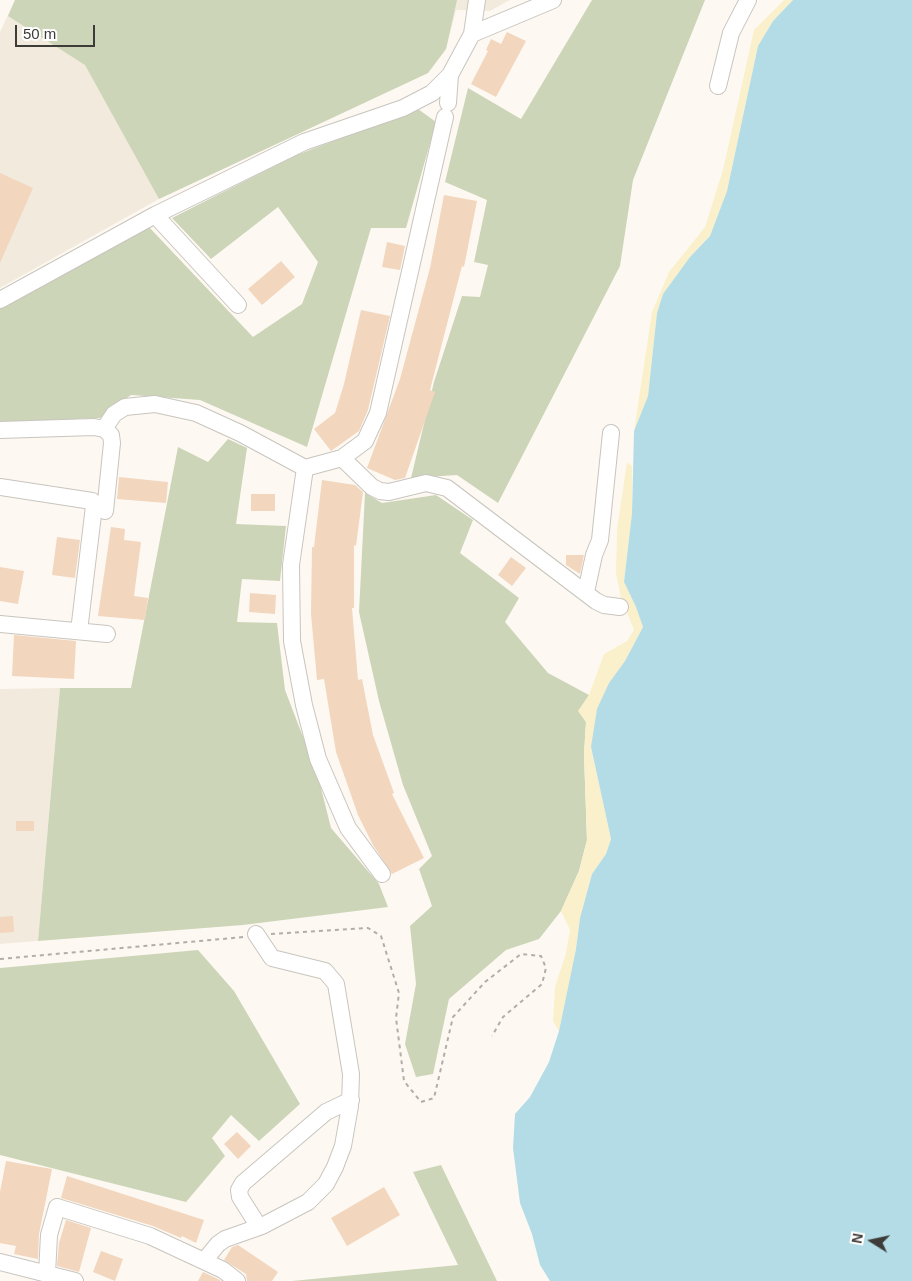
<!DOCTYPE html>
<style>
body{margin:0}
#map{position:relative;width:912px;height:1281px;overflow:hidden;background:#fdf9f2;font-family:Arial,sans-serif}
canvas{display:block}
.north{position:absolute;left:847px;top:1216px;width:50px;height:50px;-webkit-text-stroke:4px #fff;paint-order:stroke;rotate:280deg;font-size:14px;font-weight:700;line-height:20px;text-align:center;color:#3e3c39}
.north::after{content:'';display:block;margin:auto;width:18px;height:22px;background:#3e3c39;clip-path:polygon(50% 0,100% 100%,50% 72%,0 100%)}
.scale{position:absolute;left:15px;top:25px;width:80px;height:22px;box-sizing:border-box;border:2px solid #3e3c39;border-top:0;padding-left:6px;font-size:15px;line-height:18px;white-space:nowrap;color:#3e3c39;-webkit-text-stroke:4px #fff;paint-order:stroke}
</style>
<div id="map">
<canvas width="912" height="1281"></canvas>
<div class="north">N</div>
<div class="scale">50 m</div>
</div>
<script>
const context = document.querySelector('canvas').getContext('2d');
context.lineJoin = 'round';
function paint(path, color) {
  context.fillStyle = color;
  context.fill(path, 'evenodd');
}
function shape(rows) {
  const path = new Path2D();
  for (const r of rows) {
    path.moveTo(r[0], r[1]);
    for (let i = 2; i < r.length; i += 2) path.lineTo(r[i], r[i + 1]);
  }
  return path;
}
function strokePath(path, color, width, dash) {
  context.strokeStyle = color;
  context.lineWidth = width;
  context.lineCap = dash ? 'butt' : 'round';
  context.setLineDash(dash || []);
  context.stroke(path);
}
paint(shape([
 [15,0,510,0,490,11,456,10,446,49,428,73,159,199,0,288,0,32],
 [60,688,38,941,0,944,0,689]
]), '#f2ebdd');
paint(shape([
 [15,0,457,0,446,49,428,73,159,199,85,65,8,16],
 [592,0,705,0,633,180,620,266,498,503,457,475,411,478,434,382,462,296,480,297,488,265,474,262,487,200,445,182,468,88,521,119],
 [418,109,436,122,406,228,371,228,307,447,200,400,131,395,100,418,0,422,0,308,148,226,253,337,302,304,318,262,278,207,211,259,172,218,294,156],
 [228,439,247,448,236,524,286,526,280,581,242,579,237,622,277,623,285,690,318,776,331,828,379,884,388,907,243,925,38,941,60,688,131,688,178,447,208,462],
 [365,493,382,503,436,495,473,520,460,553,519,598,505,622,548,673,589,695,579,711,586,722,584,754,587,840,579,871,561,911,539,939,506,950,449,999,433,1074,416,1077,405,1044,416,984,410,926,432,906,419,869,432,856,403,785,379,701,359,612],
 [198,950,234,991,300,1104,259,1141,231,1115,212,1138,225,1156,186,1202,0,1155,0,968],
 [441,1165,497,1281,292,1281,458,1265,413,1172]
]), '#cdd5b8');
paint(shape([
 [784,0,793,0,773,21,758,46,727,191,710,236,690,257,663,294,657,313,648,396,634,431,652,312,669,272,705,227,723,170,754,30],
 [627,462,632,466,632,513,624,582,636,607,643,627,625,661,609,683,591,748,611,839,606,854,592,874,580,918,576,949,559,1031,553,1021,555,987,566,953,570,930,561,911,579,871,587,840,584,754,586,722,578,711,589,695,604,654,627,641,634,630,621,598,616,573,617,530]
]), '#faf0cb');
paint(shape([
 [793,0,912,0,912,1281,550,1281,540,1265,532,1234,520,1203,513,1148,515,1114,530,1097,549,1062,559,1031,576,949,580,918,592,874,606,854,611,839,591,747,597,709,609,683,625,661,643,627,636,607,624,582,632,513,634,431,648,396,657,313,663,294,690,257,710,236,727,191,758,46,773,21]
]), '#b3dce6');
paint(shape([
 [507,32,526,41,496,97,471,84,488,51,486,50,491,39,501,44],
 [0,173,33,188,0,263],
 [444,195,477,201,464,267,462,266,430,390,435,392,405,478,395,480,367,468,400,379,430,268],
 [387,242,405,246,400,270,382,267],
 [281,261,295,277,262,305,248,289],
 [361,310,390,316,368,410,359,431,331,451,314,429,335,413,344,384],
 [119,477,168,482,166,503,117,499],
 [322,480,355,485,363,492,356,546,354,545,354,608,352,608,358,680,362,679,373,735,394,793,392,794,424,858,392,874,373,845,358,815,336,752,324,679,317,680,311,614,312,547,314,547],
 [251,494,275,494,275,511,251,511],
 [111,527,125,529,124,540,141,542,134,596,148,598,145,620,98,616],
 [57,537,80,540,75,578,52,575],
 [566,555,584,555,580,574,566,565],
 [511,557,526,568,512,586,498,575],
 [0,567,24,571,18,604,0,601],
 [250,593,276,595,275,614,249,612],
 [14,635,76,641,74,679,12,676],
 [16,821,34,821,34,831,16,831],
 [13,916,14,932,0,933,0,917],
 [237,1132,251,1146,238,1159,224,1144],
 [6,1161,52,1169,39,1234,38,1259,14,1254,16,1246,0,1243,0,1192],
 [67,1176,204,1220,196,1243,182,1236,181,1238,153,1226,61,1198],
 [384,1187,400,1215,347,1246,331,1218],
 [66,1220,91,1228,79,1272,57,1266,59,1243],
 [238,1245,278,1272,272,1281,247,1281,246,1274,224,1260,232,1247],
 [101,1251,123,1259,115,1281,93,1272],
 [203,1272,218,1279,221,1281,198,1281]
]), '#f2d6be');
const minor = shape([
 [472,34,477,0],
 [718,86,731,33,748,0],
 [448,103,450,75],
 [155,215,238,305],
 [0,300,155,215,304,142,403,108,432,93,450,75,472,34,553,0],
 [104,429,114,414,125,407,155,404,196,413,240,433,305,468],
 [0,430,94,427,104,429,111,435,112,443,105,511],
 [342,458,372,487,380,491,389,492,426,483,447,488,596,601,604,605,620,607],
 [0,487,92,501,94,506,79,631],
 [586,592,594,555,600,540,611,433],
 [0,624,107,634],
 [382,874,348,828,318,759,304,705,292,641,291,565,305,468,342,458,365,441,378,413,445,117],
 [259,1227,240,1197,239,1190,243,1183,326,1112,351,1100],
 [204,1261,218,1244,225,1239,262,1226,308,1202,326,1184,335,1167,343,1146,350,1106,351,1074,336,984,325,971,272,958,256,934],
 [0,1262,75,1281],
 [47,1274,49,1235,57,1207,150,1236,223,1270,237,1281]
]);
strokePath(minor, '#c8c5be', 18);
strokePath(shape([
 [271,934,368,928,381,936,399,993,396,1018,404,1081,421,1102,434,1098,453,1017,485,982,521,954,541,956,546,968,542,984,503,1017,492,1036],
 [0,959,244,937]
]), '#b1aea8', 2, [4, 4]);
strokePath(minor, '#fff', 16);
</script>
